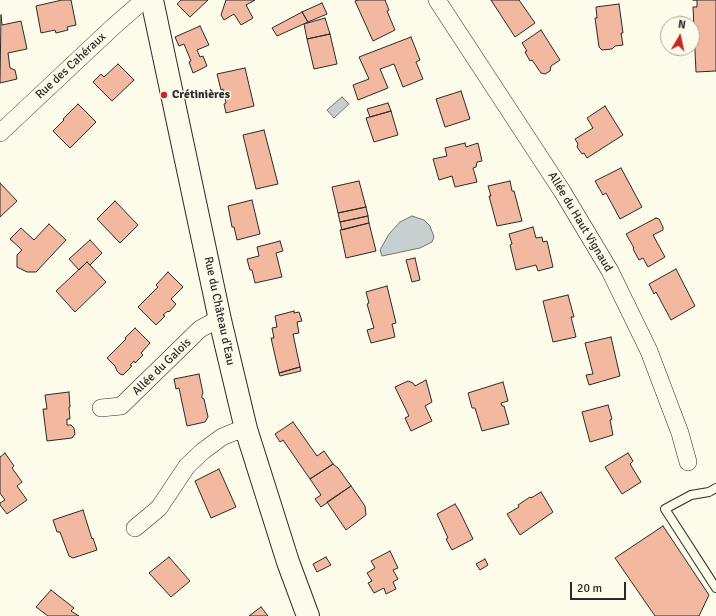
<!DOCTYPE html>
<meta charset="utf-8">
<style>
body{margin:0}
#map{position:relative;width:716px;height:616px;overflow:hidden;background:#fdfbea;font-family:Signika,sans-serif}
canvas{display:block}
.north{position:absolute;left:660px;top:16px;width:40px;height:40px;box-sizing:border-box;background:#fdfbea;border:1px solid #a9a89e;border-radius:50%;rotate:9deg;font-size:11px;font-weight:700;line-height:16px;text-align:center;color:#2b2b2b}
.north::after{content:'';display:block;margin:auto;width:14px;height:18px;background:#c62828;clip-path:polygon(50% 0,100% 100%,50% 72%,0 100%)}
.scale{position:absolute;left:570px;top:582px;width:56px;height:18px;box-sizing:border-box;border:2px solid #2b2b2b;border-top:0;padding-left:5px;font-size:12px;line-height:14px;white-space:nowrap;color:#2b2b2b;-webkit-text-stroke:3px #fdfbea;paint-order:stroke}
</style>
<div id="map">
<canvas width="716" height="616"></canvas>
<div class="north">N</div>
<div class="scale">20 m</div>
</div>
<script>
const context = document.querySelector('canvas').getContext('2d');
context.lineJoin = 'round';
function paint(path, color) {
  context.fillStyle = color;
  context.fill(path, 'evenodd');
}
function shape(rows) {
  const path = new Path2D();
  for (const r of rows) {
    path.moveTo(r[0], r[1]);
    for (let i = 2; i < r.length; i += 2) path.lineTo(r[i], r[i + 1]);
  }
  return path;
}
function strokePath(path, color, width, dash) {
  context.strokeStyle = color;
  context.lineWidth = width;
  context.lineCap = dash ? 'butt' : 'round';
  context.setLineDash(dash || []);
  context.stroke(path);
}
function write(font, color, halo, rows, align = 'center') {
  context.font = font + ' Signika,sans-serif';
  context.lineWidth = 3;
  context.setLineDash([]);
  context.textBaseline = 'middle';
  context.strokeStyle = halo;
  context.fillStyle = color;
  for (const [text, x, y, turn = 0] of rows) {
    context.save();
    context.translate(x, y);
    context.rotate((+turn || 0) * Math.PI / 180);
    context.textAlign = isNaN(turn) ? turn : align;
    if (halo) context.strokeText(text, 0, 0);
    context.fillText(text, 0, 0);
    context.restore();
  }
}
const water = shape([
 [342,97,349,104,334,118,327,110,342,97],
 [412,216,424,220,430,226,434,237,432,242,420,248,382,256,380,250,389,234,400,222,412,216]
]);
paint(water, '#c7d0d0');
strokePath(water, '#74746e', 1);
const building = shape([
 [62,0,71,0,76,25,67,27,68,30,56,33,55,30,41,33,36,6,62,0],
 [181,0,208,0,190,17,177,4,181,0],
 [226,0,255,0,246,5,253,18,241,25,234,14,224,20,221,15,226,0],
 [358,0,385,0,389,10,387,11,395,30,373,41,355,1,358,0],
 [491,0,519,0,535,23,515,37,491,0],
 [693,0,716,0,716,71,696,72,693,7,697,7,697,0,693,0],
 [322,3,327,14,308,22,302,12,322,3],
 [619,4,623,33,621,33,623,45,615,46,612,49,602,50,599,47,595,18,597,18,596,7,619,4],
 [302,12,308,22,277,36,272,28,302,12],
 [1,15,2,25,21,21,27,49,8,53,10,68,15,70,17,79,0,83,1,15],
 [325,18,330,34,307,39,304,24,325,18],
 [200,26,209,45,197,50,200,57,203,56,207,66,193,73,189,62,191,61,184,44,179,46,175,37,200,26],
 [541,30,560,60,551,66,550,71,545,74,541,73,532,60,530,61,525,52,527,51,522,43,541,30],
 [330,34,337,64,314,69,307,39,330,34],
 [411,37,420,60,416,62,423,79,403,87,394,64,380,69,388,88,358,100,353,85,369,79,359,57,411,37],
 [118,64,134,80,112,101,93,82,101,74,104,77,118,64],
 [245,68,254,106,226,113,224,104,226,103,223,89,221,90,217,74,245,68],
 [461,91,470,119,445,127,436,99,461,91],
 [388,103,391,111,370,117,367,109,388,103],
 [78,104,96,122,70,148,53,131,64,120,63,119,78,104],
 [605,106,623,135,587,158,584,153,582,154,577,147,578,144,575,139,593,128,587,118,605,106],
 [391,111,398,135,374,142,366,118,391,111],
 [264,130,278,184,256,189,243,135,264,130],
 [465,143,466,147,478,143,482,161,477,162,476,167,473,168,477,182,455,187,452,176,439,180,433,159,447,156,445,148,465,143],
 [621,168,642,207,620,219,606,193,603,195,595,181,621,168],
 [359,181,366,207,338,213,332,187,359,181],
 [510,181,512,191,514,191,522,221,497,226,489,196,491,196,488,186,510,181],
 [0,183,17,201,0,217,0,183],
 [252,200,260,234,237,240,234,227,232,227,228,206,252,200],
 [115,201,138,225,120,243,97,219,115,201],
 [366,207,368,216,340,222,338,213,366,207],
 [368,216,369,223,342,230,340,222,368,216],
 [656,218,659,219,663,227,663,230,653,235,665,257,648,267,643,258,639,260,633,249,634,248,626,234,656,218],
 [369,223,376,251,346,258,340,230,369,223],
 [49,224,66,240,36,272,27,272,17,267,17,255,22,250,10,239,21,228,34,240,49,224],
 [533,227,536,238,542,237,543,242,547,241,553,267,538,271,536,265,516,270,510,245,512,244,509,234,533,227],
 [90,240,102,253,90,265,87,262,79,270,69,259,90,240],
 [280,241,283,251,276,253,282,277,255,283,252,270,250,270,247,259,259,256,257,247,280,241],
 [415,258,420,280,412,282,406,260,415,258],
 [87,262,106,282,75,312,56,291,87,262],
 [676,269,695,306,671,320,656,292,654,294,649,284,676,269],
 [168,272,183,287,171,299,176,304,169,312,168,311,163,315,165,316,156,325,138,307,158,287,156,285,168,272],
 [387,286,396,323,392,324,395,337,371,343,367,330,374,328,367,304,369,303,366,292,387,286],
 [568,295,574,317,571,317,576,337,553,342,543,301,568,295],
 [294,311,294,313,299,312,302,321,297,322,299,333,293,334,300,367,279,373,271,338,274,338,272,328,277,327,275,316,294,311],
 [135,328,150,343,141,353,143,355,135,363,134,361,130,365,132,366,123,375,120,374,117,371,115,366,107,358,126,339,125,338,135,328],
 [611,337,620,376,589,385,586,375,593,374,585,343,611,337],
 [300,367,301,371,280,376,279,373,300,367],
 [199,374,203,393,202,395,202,398,204,399,208,417,205,422,187,426,179,388,176,389,174,379,199,374],
 [426,380,432,402,425,406,432,421,411,431,405,418,409,416,395,387,408,381,413,383,415,386,426,380],
 [503,382,508,401,501,403,502,406,504,406,509,424,482,431,475,408,472,408,468,393,503,382],
 [69,392,70,407,69,407,70,419,67,419,67,425,71,425,74,428,75,434,72,438,47,441,43,409,47,409,45,395,69,392],
 [608,405,612,419,610,420,613,435,590,442,582,412,608,405],
 [293,422,317,456,324,451,333,464,310,479,283,440,280,442,275,434,293,422],
 [5,453,14,466,12,468,22,482,17,486,27,500,7,514,0,505,0,503,5,500,0,493,0,457,5,453],
 [628,453,633,461,630,464,641,482,622,494,605,467,628,453],
 [333,464,338,468,351,486,321,507,315,499,321,495,310,479,333,464],
 [219,469,236,507,211,518,195,481,219,469],
 [351,486,365,506,366,515,346,530,327,502,351,486],
 [541,492,553,512,520,535,507,514,519,507,518,505,530,497,531,498,541,492],
 [455,504,460,512,473,539,452,550,446,539,448,538,437,514,455,504],
 [83,510,92,539,93,538,97,550,73,558,69,556,60,532,57,532,53,520,83,510],
 [663,526,709,595,699,616,655,616,615,558,663,526],
 [390,551,398,568,393,570,398,579,393,582,396,589,386,594,384,588,374,593,368,583,372,581,367,573,375,568,371,561,390,551],
 [169,557,190,581,171,597,149,573,169,557],
 [326,557,331,565,317,572,313,564,326,557],
 [485,559,488,565,480,570,476,564,485,559],
 [51,590,74,608,71,611,79,616,48,616,36,607,51,590],
 [261,607,268,616,249,616,261,607]
]);
paint(building, '#f2b8a0');
strokePath(building, '#2b2b2b', 1);
const lane = shape([
 [716,488,709,492,691,495,665,509,716,588]
]);
const street = shape([
 [437,0,562,191,610,271,649,351,680,433,688,462],
 [0,133,114,26,144,0],
 [101,408,121,406,200,329,213,322,220,320],
 [135,528,159,508,187,466,203,451,222,437,234,432,246,429]
]);
const secondary = shape([
 [152,0,220,320,246,429,288,562,308,616]
]);
strokePath(lane, '#2b2b2b', 10);
strokePath(street, '#2b2b2b', 18);
strokePath(secondary, '#2b2b2b', 24);
strokePath(lane, '#fdfbea', 8);
strokePath(street, '#fdfbea', 17);
strokePath(secondary, '#fdfbea', 22);
for (const [x, y, r, color] of [
 [164,95,4,"#c62828"]
]) {
  const dot = new Path2D();
  dot.arc(x, y, r, 0, 2 * Math.PI);
  context.fillStyle = color;
  context.fill(dot);
  strokePath(dot, '#fdfbea', 1.5);
}
write('12px', '#2b2b2b', '#fdfbea', [
 ["Rue des Cahéraux",71,66,-43],
 ["Allée du Haut Vignaud",580,222,59],
 ["Rue du Château d'Eau",219,311,78],
 ["Allée du Galois",162,367,-44]
]);
write('bold 12px', '#2b2b2b', '#fdfbea', [
 ["Crétinières",172,95]
], 'left');
</script>
